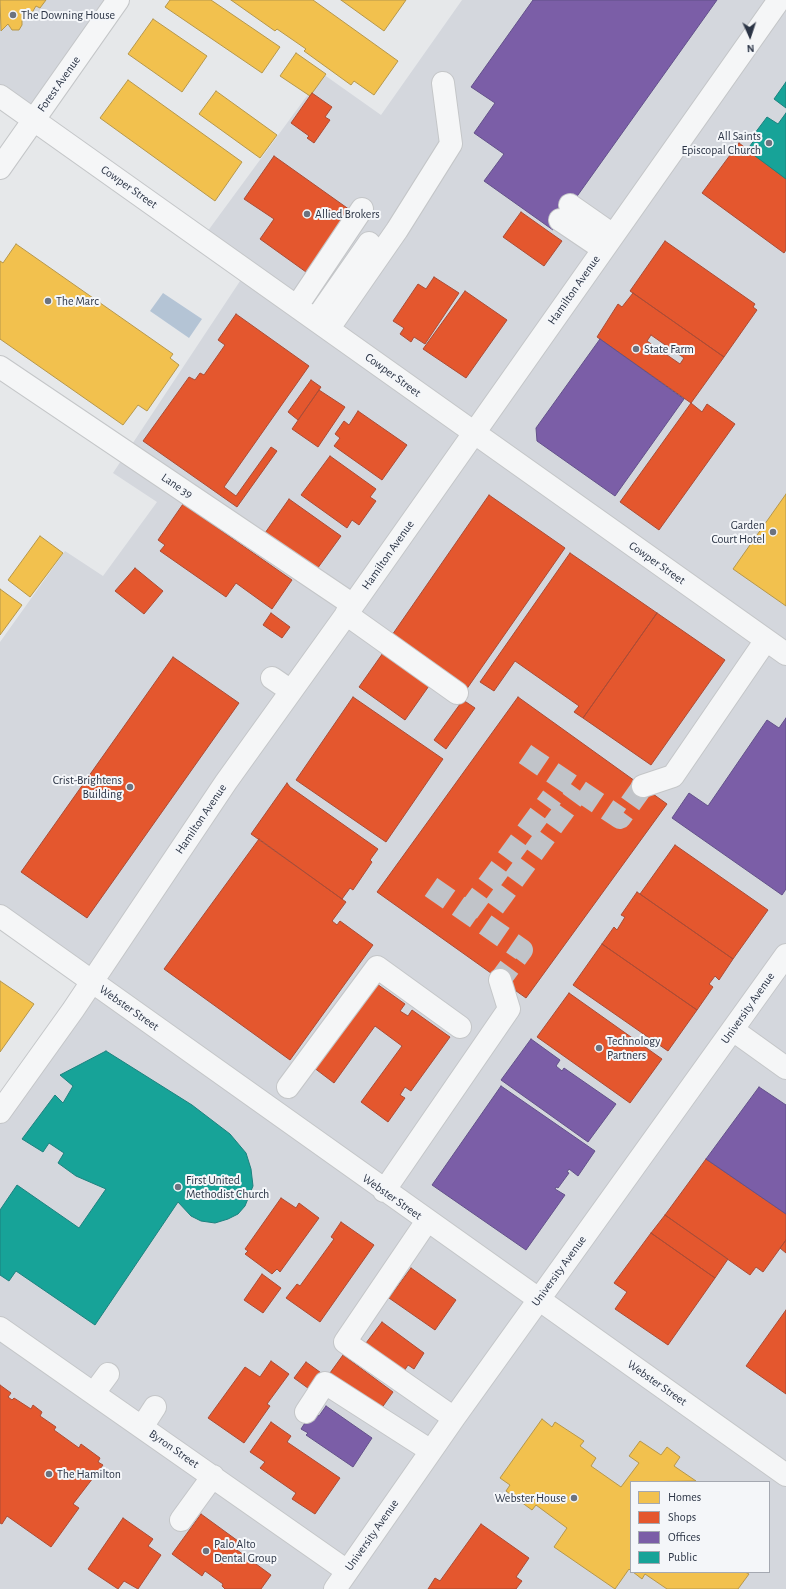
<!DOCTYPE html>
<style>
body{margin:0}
#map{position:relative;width:786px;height:1589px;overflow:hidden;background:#e6e8ea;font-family:"Alegreya Sans",sans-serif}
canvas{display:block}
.legend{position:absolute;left:630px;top:1481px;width:140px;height:92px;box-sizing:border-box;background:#f4f6f9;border:1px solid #a4a8b1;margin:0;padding:5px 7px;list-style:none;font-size:12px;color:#2b3445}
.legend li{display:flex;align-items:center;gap:8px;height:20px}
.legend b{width:20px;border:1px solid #a4a8b1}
.north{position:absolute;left:730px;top:16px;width:40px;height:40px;-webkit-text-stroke:3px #f4f6f9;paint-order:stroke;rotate:177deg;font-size:11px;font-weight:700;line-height:16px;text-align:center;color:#2b3445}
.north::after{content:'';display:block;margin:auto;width:14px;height:18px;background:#2b3445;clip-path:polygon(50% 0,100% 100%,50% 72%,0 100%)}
</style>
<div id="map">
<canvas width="786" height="1589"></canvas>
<ul class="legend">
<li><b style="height:11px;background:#f2c14e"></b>Homes</li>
<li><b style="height:11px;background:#e4572e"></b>Shops</li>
<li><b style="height:11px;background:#7b5ea7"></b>Offices</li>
<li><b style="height:11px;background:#17a398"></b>Public</li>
</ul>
<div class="north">N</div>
</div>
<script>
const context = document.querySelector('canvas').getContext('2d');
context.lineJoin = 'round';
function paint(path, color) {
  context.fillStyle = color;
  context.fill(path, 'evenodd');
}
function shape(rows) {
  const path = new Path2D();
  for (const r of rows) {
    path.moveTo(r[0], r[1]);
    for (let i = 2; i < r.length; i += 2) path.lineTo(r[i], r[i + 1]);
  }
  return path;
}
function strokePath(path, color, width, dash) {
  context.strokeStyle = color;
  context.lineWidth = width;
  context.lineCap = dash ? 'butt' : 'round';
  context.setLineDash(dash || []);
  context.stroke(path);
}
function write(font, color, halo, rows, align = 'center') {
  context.font = font + ' "Alegreya Sans",sans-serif';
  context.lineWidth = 4;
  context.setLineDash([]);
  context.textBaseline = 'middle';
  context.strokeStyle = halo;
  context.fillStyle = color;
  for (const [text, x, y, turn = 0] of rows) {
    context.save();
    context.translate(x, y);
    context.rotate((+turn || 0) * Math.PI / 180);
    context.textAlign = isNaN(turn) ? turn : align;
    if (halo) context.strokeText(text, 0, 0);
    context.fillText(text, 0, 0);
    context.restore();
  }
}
paint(shape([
 [0,0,117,0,33,120,0,95],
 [462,0,786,0,786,1589,0,1589,0,1106,92,975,0,910,0,642,65,551,103,576,157,502,113,473,244,275,199,243,323,74,381,115],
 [631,1482,769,1482,769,1572,631,1572]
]), '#d4d7dd');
paint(shape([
 [163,293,202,319,189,338,150,311]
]), '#b4c4d5');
const homes = shape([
 [0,0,46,0,40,8,36,6,30,16,27,14,22,21,22,25,19,30,12,30,8,24,1,31,0,0],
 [170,0,211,0,280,47,262,73,165,7,170,0],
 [231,0,313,0,398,61,374,95,354,81,351,85,304,51,306,49,277,29,275,31,231,0],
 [341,0,406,0,384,31,341,0],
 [153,19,207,56,182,92,128,54,153,19],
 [296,53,326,74,310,96,280,76,296,53],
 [128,80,242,162,215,201,100,118,128,80],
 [216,91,277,135,260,158,199,114,216,91],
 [16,244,173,354,170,358,179,365,147,411,138,405,123,425,0,339,0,261,3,263,16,244],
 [786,494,786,606,733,569,786,494],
 [40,536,63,553,30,597,8,580,40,536],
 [0,589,22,605,0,635,0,589],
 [0,981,34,1004,0,1052,0,981],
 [542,1419,552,1427,555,1422,584,1441,580,1446,596,1458,591,1466,621,1487,639,1463,629,1456,640,1441,661,1455,667,1447,680,1457,674,1466,696,1481,631,1482,631,1571,629,1569,615,1589,554,1547,567,1528,536,1505,532,1510,506,1491,510,1485,500,1478,542,1419],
 [633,1572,745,1572,749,1574,738,1589,667,1589,645,1574,642,1579,633,1572]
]);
paint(homes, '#f2c14e');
strokePath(homes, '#b6974b', 1);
const shops = shape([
 [312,93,332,107,325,117,330,120,314,143,307,138,309,136,291,123,312,93],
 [739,143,786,179,786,250,784,253,702,193,739,143],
 [274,156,350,210,306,272,260,239,274,219,244,199,274,156],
 [521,212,562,241,544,266,503,237,521,212],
 [665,241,755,304,753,307,757,310,724,357,630,291,665,241],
 [434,277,459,293,425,344,414,337,411,342,400,334,404,328,393,321,418,284,426,289,434,277],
 [465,291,507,320,466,378,423,349,465,291],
 [633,293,724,357,691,403,597,337,618,304,622,307,633,293],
 [651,335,684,358,680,364,647,341,651,335],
 [236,314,309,366,224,487,236,496,271,447,277,451,237,507,143,441,189,377,195,380,200,373,204,375,225,345,218,340,236,314],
 [311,380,321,387,298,420,288,412,311,380],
 [319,390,345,407,318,447,292,429,319,390],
 [691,403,702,412,707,404,735,424,659,530,620,502,691,403],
 [358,411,407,445,382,480,334,446,340,438,335,434,344,421,349,425,358,411],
 [330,456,376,489,370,497,376,501,359,525,352,520,347,528,301,495,330,456],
 [489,495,565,548,466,690,390,638,489,495],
 [289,499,341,536,317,569,265,533,289,499],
 [183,504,292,580,272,609,236,583,226,597,160,551,165,545,158,540,183,504],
 [570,553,657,613,583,718,574,712,579,706,515,661,494,691,480,682,570,553],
 [135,568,163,591,144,614,115,591,135,568],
 [271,613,290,627,282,638,263,625,271,613],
 [657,613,725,660,651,765,583,718,657,613],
 [385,650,431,683,405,720,359,687,385,650],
 [173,657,239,703,87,918,21,872,173,657],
 [353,697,443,759,386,842,296,780,353,697],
 [518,697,667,804,526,998,377,892,518,697],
 [463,700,475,708,446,749,434,740,463,700],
 [287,783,290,787,378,849,370,860,372,862,353,890,350,888,342,899,251,834,287,783],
 [259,839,346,902,332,921,337,925,340,921,373,945,290,1060,164,969,259,839],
 [675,845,768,910,733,959,640,894,675,845],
 [637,892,733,959,719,980,715,976,709,984,713,987,697,1010,602,944,614,927,617,930,625,917,621,915,637,892],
 [602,944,697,1010,668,1051,573,985,602,944],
 [370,979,405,1004,400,1011,408,1016,412,1010,450,1037,411,1091,405,1087,400,1095,405,1098,388,1122,361,1102,402,1046,375,1026,334,1083,309,1064,370,979],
 [569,993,662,1059,630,1103,537,1037,569,993],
 [706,1159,786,1214,786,1240,763,1272,756,1267,750,1275,665,1215,706,1159],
 [281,1198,296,1208,299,1203,319,1218,280,1272,277,1269,272,1274,245,1254,248,1251,245,1249,281,1198],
 [665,1215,728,1259,715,1278,651,1233,665,1215],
 [341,1222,374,1245,320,1322,286,1298,297,1284,300,1286,334,1239,331,1237,341,1222],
 [651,1233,715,1278,668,1345,615,1309,627,1292,614,1283,651,1233],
 [786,1240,786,1253,780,1248,786,1240],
 [411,1268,456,1300,435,1330,389,1298,411,1268],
 [262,1274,281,1288,263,1313,244,1300,262,1274],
 [786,1310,786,1394,746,1366,786,1310],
 [382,1322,424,1353,414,1369,408,1365,402,1374,363,1347,382,1322],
 [343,1355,393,1392,381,1409,330,1373,343,1355],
 [271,1361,289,1374,267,1404,270,1406,244,1443,208,1418,245,1367,260,1377,271,1361],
 [306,1362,324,1375,312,1391,294,1378,306,1362],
 [0,1385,11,1393,8,1397,12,1400,14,1398,31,1409,33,1405,42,1412,40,1416,56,1427,54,1430,79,1448,81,1444,100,1458,98,1462,103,1465,73,1504,79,1508,51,1547,7,1516,2,1524,0,1523,0,1385],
 [271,1422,291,1436,287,1442,340,1478,315,1514,292,1499,296,1493,260,1468,265,1462,250,1452,271,1422],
 [201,1514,238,1541,233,1547,271,1575,261,1589,225,1589,222,1586,223,1584,205,1571,202,1576,172,1554,201,1514],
 [123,1518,153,1539,148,1546,161,1555,138,1589,124,1581,118,1589,88,1569,123,1518],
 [481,1524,529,1558,516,1577,522,1581,516,1589,428,1589,435,1578,440,1581,481,1524]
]);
paint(shops, '#e4572e');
strokePath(shops, '#ac4c35', 1);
const offices = shape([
 [533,0,717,0,553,230,484,181,504,154,474,133,495,103,471,87,533,0],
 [600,339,684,399,615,496,537,441,536,428,600,339],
 [786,718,786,889,782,895,672,818,689,793,708,806,767,720,779,728,786,718],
 [531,1039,560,1060,556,1066,562,1071,564,1068,616,1104,588,1142,501,1080,531,1039],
 [501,1086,595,1151,578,1176,569,1169,567,1172,569,1173,558,1188,556,1187,555,1189,565,1195,526,1250,432,1185,501,1086],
 [759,1087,786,1105,786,1214,706,1159,759,1087],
 [326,1406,372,1438,353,1467,306,1435,308,1433,301,1429,312,1412,319,1416,326,1406]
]);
paint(offices, '#7b5ea7');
strokePath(offices, '#63518a', 1);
const public = shape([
 [786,82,786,108,774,99,786,82],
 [786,113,786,179,747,150,758,135,755,133,767,117,778,124,786,113],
 [106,1051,192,1105,230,1134,246,1153,251,1169,253,1186,245,1206,238,1214,228,1219,215,1223,201,1221,191,1216,178,1202,95,1325,16,1271,9,1281,0,1275,0,1210,17,1185,79,1228,106,1189,76,1176,58,1163,64,1153,49,1143,43,1152,22,1139,55,1095,63,1103,73,1086,60,1075,106,1051]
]);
paint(public, '#17a398');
strokePath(public, '#1d827f', 1);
strokePath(shape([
 [525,754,620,818,643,786],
 [431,887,522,950,500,980],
 [494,907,579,790],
 [468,912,552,797]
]), '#c1c4c9', 22, [22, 11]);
const minor = shape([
 [0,96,786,654],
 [0,168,118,0],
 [570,205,613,235],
 [560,220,603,249],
 [297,306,362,209],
 [316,319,369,243],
 [329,328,397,230,451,144,443,83],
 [0,367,353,605],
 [346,614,457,693],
 [272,678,291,691],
 [643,786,673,776,766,640],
 [0,916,786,1475],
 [733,1030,786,1068],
 [288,1087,377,967,460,1027],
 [0,1112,73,1010,226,782,353,605,779,0],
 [384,1191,509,1009,500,980],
 [427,1221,345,1342,454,1418],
 [0,1328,347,1571],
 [94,1393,108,1374],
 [306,1412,325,1383,431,1451],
 [142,1427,155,1407],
 [181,1520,213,1476],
 [335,1589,454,1418,786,955]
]);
strokePath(minor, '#c4c6c8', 24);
strokePath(minor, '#f5f6f7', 22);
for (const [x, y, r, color] of [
 [13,15,4,"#6c737f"],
 [769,143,4,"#6c737f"],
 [307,214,4,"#6c737f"],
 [48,301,4,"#6c737f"],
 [636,349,4,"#6c737f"],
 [773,532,4,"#6c737f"],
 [130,787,4,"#6c737f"],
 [599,1048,4,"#6c737f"],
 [178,1187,4,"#6c737f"],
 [49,1474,4,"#6c737f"],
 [574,1498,4,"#6c737f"],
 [206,1551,4,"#6c737f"]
]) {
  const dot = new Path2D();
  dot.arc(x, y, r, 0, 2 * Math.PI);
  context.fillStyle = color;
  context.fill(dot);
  strokePath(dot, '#f4f6f9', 1.5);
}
write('12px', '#2b3445', '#f4f6f9', [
 ["The Downing House",21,15],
 ["All Saints",761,136,"right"],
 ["Episcopal Church",761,150,"right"],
 ["Allied Brokers",315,214],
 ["The Marc",56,301],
 ["State Farm",644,349],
 ["Garden",765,525,"right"],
 ["Court Hotel",765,539,"right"],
 ["Crist-Brightens",122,780,"right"],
 ["Building",122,794,"right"],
 ["Technology",607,1041],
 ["Partners",607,1055],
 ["First United",186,1180],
 ["Methodist Church",186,1194],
 ["The Hamilton",57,1474],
 ["Webster House",566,1498,"right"],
 ["Palo Alto",214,1544],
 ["Dental Group",214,1558]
], 'left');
write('12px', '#2b3445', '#f4f6f9', [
 ["Forest Avenue",59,84,-55],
 ["Cowper Street",129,187,35],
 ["Hamilton Avenue",574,290,-55],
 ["Cowper Street",393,375,36],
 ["Lane 39",177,486,34],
 ["Hamilton Avenue",388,555,-55],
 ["Cowper Street",657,563,35],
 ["Hamilton Avenue",201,819,-56],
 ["Webster Street",129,1008,35],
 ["University Avenue",748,1008,-55],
 ["Webster Street",392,1197,35],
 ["University Avenue",559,1271,-54],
 ["Webster Street",657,1383,35],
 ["Byron Street",174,1449,35],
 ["University Avenue",372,1535,-55]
]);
</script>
